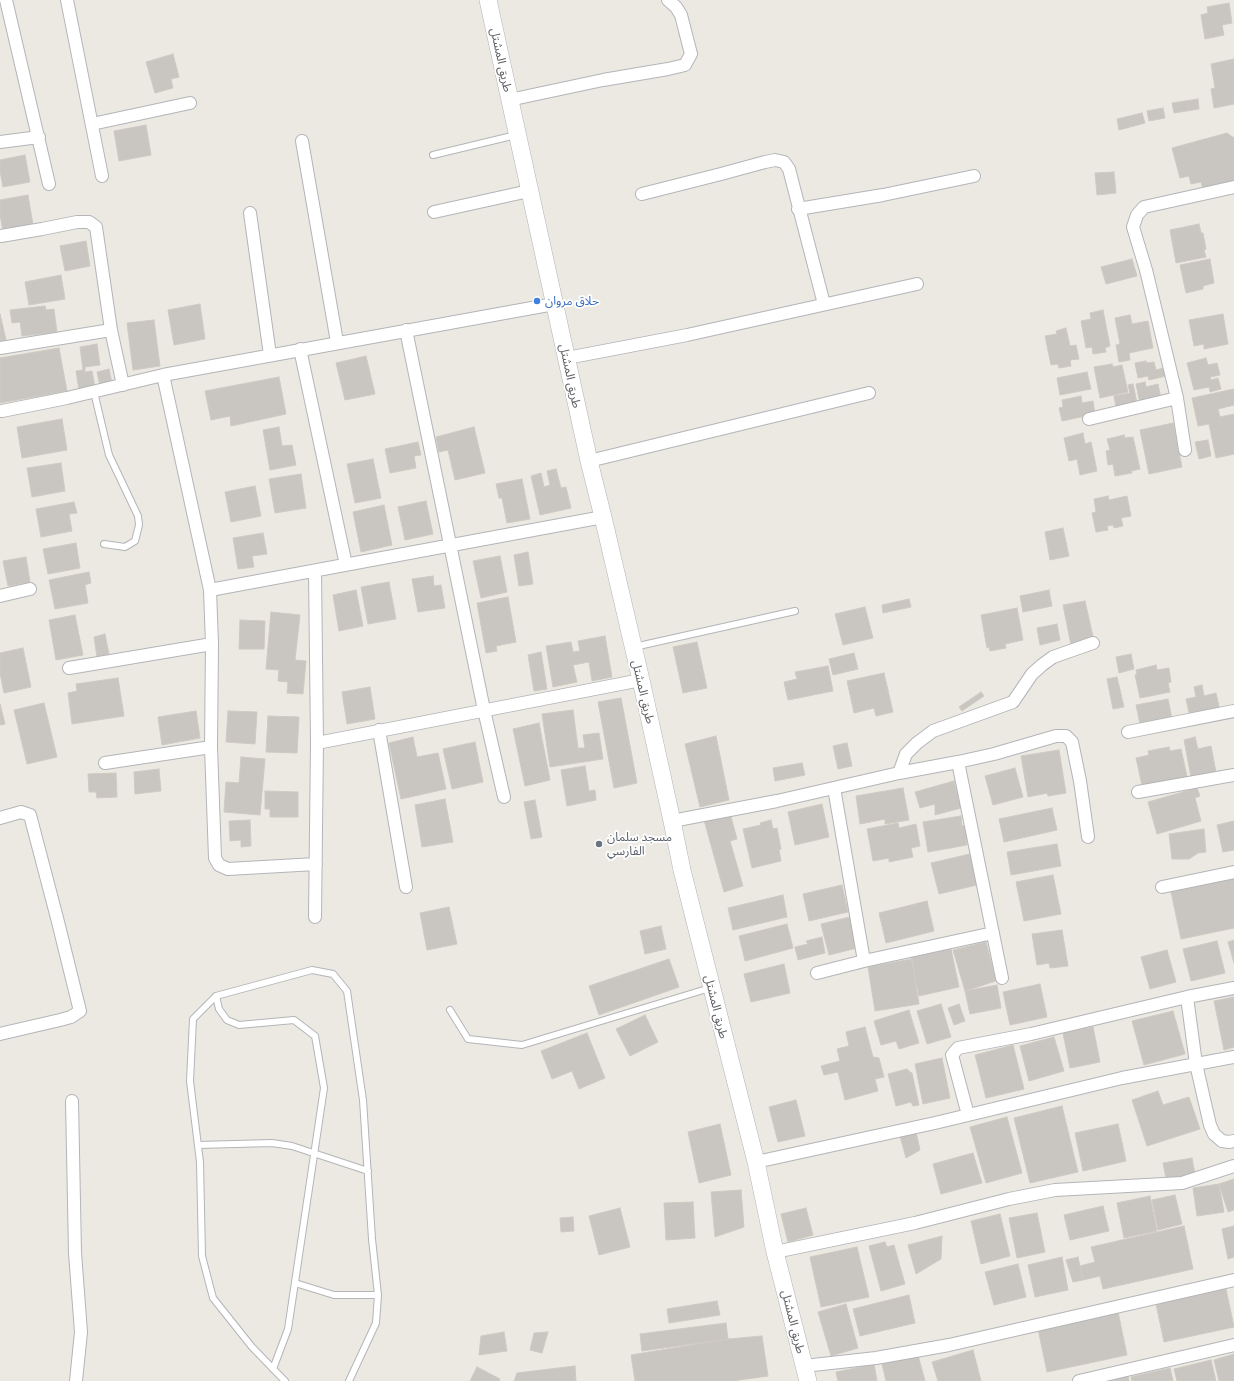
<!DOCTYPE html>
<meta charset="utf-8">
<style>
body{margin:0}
canvas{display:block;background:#ebe9e2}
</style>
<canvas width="1234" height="1381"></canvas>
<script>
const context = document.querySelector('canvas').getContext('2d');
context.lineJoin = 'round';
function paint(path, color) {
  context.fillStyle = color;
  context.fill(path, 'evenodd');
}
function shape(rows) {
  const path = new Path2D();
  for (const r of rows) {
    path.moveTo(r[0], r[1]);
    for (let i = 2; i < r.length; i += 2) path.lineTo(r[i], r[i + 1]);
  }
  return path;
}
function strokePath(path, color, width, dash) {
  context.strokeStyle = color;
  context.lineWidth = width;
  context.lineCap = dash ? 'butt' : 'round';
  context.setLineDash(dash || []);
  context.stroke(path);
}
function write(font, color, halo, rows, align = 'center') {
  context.font = font + ' "Public Sans","Noto Sans Arabic",sans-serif';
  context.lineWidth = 3.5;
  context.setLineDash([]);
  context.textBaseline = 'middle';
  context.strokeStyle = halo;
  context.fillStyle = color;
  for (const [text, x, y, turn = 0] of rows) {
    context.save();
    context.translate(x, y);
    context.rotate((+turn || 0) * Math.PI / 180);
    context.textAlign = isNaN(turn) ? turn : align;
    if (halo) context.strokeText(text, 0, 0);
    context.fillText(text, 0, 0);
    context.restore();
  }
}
const building = shape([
 [1229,3,1232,23,1222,25,1224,35,1205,39,1201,15,1208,13,1207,7,1229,3],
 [173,54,179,77,171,79,173,88,155,93,146,62,173,54],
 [1234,59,1234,104,1214,108,1211,89,1215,88,1211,64,1234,59],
 [1198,99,1199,109,1174,113,1172,103,1198,99],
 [1163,108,1165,118,1149,121,1147,111,1163,108],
 [1142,113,1145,123,1119,130,1117,119,1142,113],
 [146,125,151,155,119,161,114,131,146,125],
 [1227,133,1234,138,1234,180,1203,189,1201,182,1191,184,1189,176,1180,178,1172,148,1227,133],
 [25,155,30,182,3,187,0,171,0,160,25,155],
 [1114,172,1116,193,1097,195,1095,173,1114,172],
 [28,195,33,225,3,231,0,215,0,200,28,195],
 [1199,224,1201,233,1203,233,1206,249,1204,250,1206,257,1176,263,1170,230,1199,224],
 [86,241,90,266,65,271,60,246,86,241],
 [1132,259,1137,276,1106,284,1101,267,1132,259],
 [1210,259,1214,283,1203,286,1203,289,1186,293,1180,265,1210,259],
 [61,275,65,299,29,305,25,282,61,275],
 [200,304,205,339,174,345,168,310,200,304],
 [45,306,46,310,54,309,57,332,22,336,20,322,12,323,10,310,45,306],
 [1103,310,1110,346,1105,348,1106,352,1093,354,1092,347,1086,348,1081,321,1091,319,1090,313,1103,310],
 [0,314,6,340,0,341,0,314],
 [1223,314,1228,344,1204,349,1204,344,1194,346,1189,320,1223,314],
 [1130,315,1132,324,1148,321,1153,348,1129,353,1130,360,1119,362,1116,345,1120,344,1115,318,1130,315],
 [154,320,160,366,133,370,127,323,154,320],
 [1066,328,1070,346,1076,345,1079,359,1070,360,1071,366,1059,368,1058,364,1051,365,1045,336,1057,334,1056,331,1066,328],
 [97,344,100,365,85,367,85,372,92,371,95,387,79,390,76,371,83,370,80,347,97,344],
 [59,348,67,391,0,403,0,358,59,348],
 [366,356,375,394,345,400,336,363,366,356],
 [1206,358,1208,365,1217,363,1220,375,1210,377,1211,380,1218,378,1221,389,1210,392,1209,387,1194,390,1187,363,1206,358],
 [1146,361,1146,363,1154,362,1156,370,1164,368,1166,376,1149,380,1148,376,1138,378,1135,363,1146,361],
 [1112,364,1113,367,1122,365,1128,392,1100,398,1094,367,1112,364],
 [109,369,112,383,100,386,97,372,109,369],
 [1087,372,1091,389,1060,395,1057,378,1087,372],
 [279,377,286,414,231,426,230,416,211,420,205,391,279,377],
 [1145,382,1146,387,1158,384,1162,404,1141,409,1136,384,1145,382],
 [1133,384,1137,403,1116,407,1114,396,1130,393,1128,385,1133,384],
 [1234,389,1234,405,1218,409,1220,417,1234,414,1234,454,1216,458,1209,424,1198,426,1192,398,1234,389],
 [1081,396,1082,403,1093,401,1095,414,1062,421,1059,408,1063,407,1062,400,1081,396],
 [62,419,67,450,22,458,17,427,62,419],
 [1173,423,1182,467,1149,474,1140,430,1173,423],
 [279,427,282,446,292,445,296,465,270,470,263,430,279,427],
 [474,427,485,473,455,480,448,450,439,452,436,437,474,427],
 [1083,433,1085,444,1091,442,1097,471,1080,475,1077,459,1069,461,1064,438,1083,433],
 [1124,435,1125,438,1133,437,1140,469,1131,471,1132,473,1115,476,1113,464,1108,465,1106,451,1110,450,1107,439,1124,435],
 [1208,440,1211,456,1199,459,1195,442,1208,440],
 [418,442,421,455,414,456,416,468,390,473,385,449,418,442],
 [373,459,381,498,355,503,347,464,373,459],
 [61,463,65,491,32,497,27,468,61,463],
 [556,469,561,488,566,487,571,508,540,515,531,476,541,473,544,487,550,485,547,471,556,469],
 [301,474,306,508,275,513,269,479,301,474],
 [522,479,530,519,507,523,502,498,499,498,496,484,522,479],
 [255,486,261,516,231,522,225,492,255,486],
 [1108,496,1109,500,1127,496,1131,516,1121,518,1123,526,1114,528,1113,525,1107,526,1108,530,1096,532,1092,513,1096,512,1094,499,1108,496],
 [426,501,433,534,405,540,398,507,426,501],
 [74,502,77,513,69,514,72,531,41,537,36,509,74,502],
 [384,505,392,545,361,552,353,512,384,505],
 [1063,528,1069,556,1050,560,1045,532,1063,528],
 [263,533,267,554,252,556,254,567,238,569,233,538,263,533],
 [76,543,80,568,48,574,43,549,76,543],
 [528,552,533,584,519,586,514,555,528,552],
 [500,556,507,592,481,598,473,561,500,556],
 [26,557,30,582,8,586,3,561,26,557],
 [89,572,91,583,85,585,88,603,55,609,49,580,89,572],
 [433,576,434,586,441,585,445,608,418,612,412,579,433,576],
 [389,582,396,619,368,624,361,587,389,582],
 [356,590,363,626,339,631,333,595,356,590],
 [1049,590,1052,606,1023,612,1020,596,1049,590],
 [508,597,516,642,496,646,497,651,486,653,477,603,508,597],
 [909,599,911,607,883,613,882,605,909,599],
 [1085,601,1094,641,1071,645,1063,605,1085,601],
 [865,607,873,638,843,645,835,614,865,607],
 [1017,608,1023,640,1005,644,1006,648,990,651,989,647,987,648,981,615,1017,608],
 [271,612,300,615,295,660,306,661,303,694,287,693,288,682,278,681,279,670,266,669,271,612],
 [75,615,83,655,56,660,49,620,75,615],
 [240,620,265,621,264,649,239,649,240,620],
 [1057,624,1060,640,1040,645,1037,628,1057,624],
 [105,634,109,654,97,657,94,637,105,634],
 [605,636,612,677,592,681,589,662,573,665,577,682,553,687,546,646,571,642,573,652,580,651,578,641,605,636],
 [697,642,707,688,683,693,673,647,697,642],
 [23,648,31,687,4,693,0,673,0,653,23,648],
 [541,652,547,689,534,691,528,655,541,652],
 [854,653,858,669,833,675,829,659,854,653],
 [1131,654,1134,669,1119,673,1116,657,1131,654],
 [1156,665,1157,670,1169,668,1171,682,1168,683,1170,692,1140,698,1135,675,1137,674,1136,670,1156,665],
 [828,666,833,691,788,700,784,682,797,679,795,672,828,666],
 [884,673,893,712,876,716,874,708,854,713,847,681,884,673],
 [1117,677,1124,707,1113,709,1107,679,1117,677],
 [118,678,124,716,72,724,68,693,77,691,76,684,118,678],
 [1202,685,1204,696,1216,693,1220,711,1190,717,1186,699,1196,697,1194,687,1202,685],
 [370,687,375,719,347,724,342,692,370,687],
 [981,692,984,696,962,711,959,707,981,692],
 [621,698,637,783,614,788,598,702,621,698],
 [1168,699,1173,723,1141,729,1136,705,1168,699],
 [44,703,57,757,27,764,14,710,44,703],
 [0,704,5,724,0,725,0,704],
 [573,710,578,748,585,748,583,735,599,733,603,759,550,767,542,714,573,710],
 [196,711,200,738,162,745,158,717,196,711],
 [228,711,257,712,255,744,226,742,228,711],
 [268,716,299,717,297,753,266,752,268,716],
 [539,723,550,780,525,786,513,729,539,723],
 [716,736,729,800,700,807,685,744,716,736],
 [413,737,417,757,438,753,446,789,401,799,389,743,413,737],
 [1195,737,1198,749,1211,746,1216,772,1191,777,1184,740,1195,737],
 [475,742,483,782,452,789,443,749,475,742],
 [847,743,852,766,838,769,833,746,847,743],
 [1169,747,1170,751,1181,749,1188,781,1143,790,1136,758,1149,755,1148,751,1169,747],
 [1059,750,1066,793,1048,796,1047,793,1028,797,1021,756,1059,750],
 [241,757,265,759,260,815,224,812,226,782,239,783,241,757],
 [802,763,805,775,775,781,773,768,802,763],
 [585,766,589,791,595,790,596,800,567,806,561,770,585,766],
 [1015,768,1023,797,993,805,985,776,1015,768],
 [159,769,161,791,135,794,134,772,159,769],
 [116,773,117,797,97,798,96,792,89,792,88,774,116,773],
 [954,781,961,808,935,815,935,804,920,808,915,792,954,781],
 [903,788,909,820,885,824,885,819,860,824,856,796,903,788],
 [1197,788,1200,796,1195,798,1201,821,1157,834,1148,802,1197,788],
 [265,791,298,792,298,817,270,817,270,809,265,809,265,791],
 [445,799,453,842,422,847,415,805,445,799],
 [535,800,542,837,531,839,524,802,535,800],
 [822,804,829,837,795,845,788,812,822,804],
 [1052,808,1057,830,1004,842,999,819,1052,808],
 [730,813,737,839,730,841,743,886,724,892,704,820,730,813],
 [961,816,962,826,967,825,970,839,966,840,967,845,928,852,923,822,961,816],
 [250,820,251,846,241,847,241,840,230,841,229,821,250,820],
 [771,820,773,829,777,828,781,849,779,850,781,861,752,868,743,829,761,825,760,823,771,820],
 [1234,821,1234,850,1223,852,1217,825,1234,821],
 [898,823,899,828,916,824,920,846,911,848,913,857,889,862,889,858,873,861,867,829,898,823],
 [1204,829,1206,852,1198,853,1189,859,1172,859,1169,834,1204,829],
 [1057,844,1061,866,1011,875,1007,852,1057,844],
 [970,854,977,885,939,894,931,863,970,854],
 [1053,875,1061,914,1024,921,1016,882,1053,875],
 [1234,878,1234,928,1181,939,1171,892,1234,878],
 [842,885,848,912,809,921,803,894,842,885],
 [783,895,787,917,733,930,728,908,783,895],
 [927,901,934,931,886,943,879,913,927,901],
 [449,907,457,944,427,950,420,913,449,907],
 [854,916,861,947,829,955,821,924,854,916],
 [787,924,793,948,745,961,739,936,787,924],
 [661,926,666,949,645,954,640,931,661,926],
 [1062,930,1068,966,1050,968,1049,963,1037,965,1032,934,1062,930],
 [822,937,825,953,798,960,795,947,808,944,806,941,822,937],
 [1234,940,1234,963,1228,942,1234,940],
 [1217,941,1225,973,1191,981,1183,949,1217,941],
 [986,942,996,981,965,991,953,950,986,942],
 [951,949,959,987,919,996,911,957,951,949],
 [1167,950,1176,982,1150,989,1141,957,1167,950],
 [669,959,679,987,599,1015,589,986,669,959],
 [912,959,919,1004,875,1011,868,967,912,959],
 [784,964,790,993,751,1002,744,974,784,964],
 [1040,984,1047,1017,1010,1025,1003,992,1040,984],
 [997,985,1001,1008,970,1014,965,991,997,985],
 [1234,997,1234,1047,1224,1050,1214,1001,1234,997],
 [941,1004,951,1037,927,1044,917,1011,941,1004],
 [959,1004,965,1021,954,1025,948,1008,959,1004],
 [909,1010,919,1043,899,1049,896,1041,881,1045,874,1021,909,1010],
 [1173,1011,1185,1054,1144,1065,1132,1021,1173,1011],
 [645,1015,658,1042,630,1056,616,1029,645,1015],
 [865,1027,873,1057,879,1058,884,1077,875,1079,878,1091,845,1100,838,1072,824,1075,821,1066,840,1061,837,1049,849,1046,846,1032,865,1027],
 [1093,1027,1100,1062,1070,1068,1063,1033,1093,1027],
 [587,1033,605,1078,579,1089,572,1071,552,1079,541,1051,587,1033],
 [1054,1037,1064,1071,1029,1081,1020,1046,1054,1037],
 [1013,1045,1024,1089,986,1098,975,1055,1013,1045],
 [942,1058,950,1098,923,1104,915,1064,942,1058],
 [907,1069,910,1072,912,1073,919,1105,913,1106,911,1102,896,1106,888,1074,907,1069],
 [1158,1091,1163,1105,1189,1097,1200,1129,1147,1146,1132,1100,1158,1091],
 [796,1100,805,1136,778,1142,769,1107,796,1100],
 [1062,1106,1078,1172,1030,1183,1014,1118,1062,1106],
 [1007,1117,1022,1173,986,1183,970,1127,1007,1117],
 [720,1124,731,1175,699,1183,688,1132,720,1124],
 [1118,1124,1126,1161,1083,1171,1075,1133,1118,1124],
 [916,1132,920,1150,906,1158,900,1136,916,1132],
 [973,1153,982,1183,941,1194,933,1164,973,1153],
 [1192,1158,1195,1174,1166,1179,1163,1163,1192,1158],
 [1234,1179,1234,1210,1228,1212,1219,1184,1234,1179],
 [1219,1184,1224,1212,1197,1216,1193,1188,1219,1184],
 [741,1190,744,1227,715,1237,711,1192,741,1190],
 [1175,1195,1182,1224,1158,1230,1152,1200,1175,1195],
 [1150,1196,1157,1231,1124,1238,1117,1203,1150,1196],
 [693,1202,695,1238,666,1240,664,1203,693,1202],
 [1103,1206,1109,1231,1070,1240,1064,1215,1103,1206],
 [620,1208,630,1247,599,1255,589,1216,620,1208],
 [806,1208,813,1235,788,1242,781,1214,806,1208],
 [1037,1213,1045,1252,1017,1258,1009,1218,1037,1213],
 [1000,1214,1010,1256,981,1264,971,1221,1000,1214],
 [573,1217,574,1231,561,1232,560,1218,573,1217],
 [1184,1226,1193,1269,1103,1289,1100,1276,1083,1280,1080,1266,1095,1262,1091,1247,1184,1226],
 [1234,1226,1234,1257,1228,1259,1222,1229,1234,1226],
 [942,1236,941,1259,916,1274,908,1245,942,1236],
 [885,1242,887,1247,894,1245,905,1284,881,1291,869,1246,885,1242],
 [857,1247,869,1297,821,1307,810,1257,857,1247],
 [1062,1257,1068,1290,1035,1297,1028,1265,1062,1257],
 [1078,1257,1083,1280,1073,1282,1066,1260,1078,1257],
 [1018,1264,1026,1297,994,1305,985,1272,1018,1264],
 [1226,1289,1234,1327,1164,1342,1156,1304,1226,1289],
 [909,1295,915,1323,860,1336,853,1309,909,1295],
 [717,1301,720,1315,669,1323,667,1309,717,1301],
 [846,1304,858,1348,831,1356,818,1312,846,1304],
 [1118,1312,1127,1355,1047,1372,1038,1329,1118,1312],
 [726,1323,728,1339,642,1351,640,1334,726,1323],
 [504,1332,507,1351,479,1355,481,1336,504,1332],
 [548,1332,542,1353,530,1350,534,1333,548,1332],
 [762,1336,768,1376,732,1381,635,1381,631,1355,728,1339,762,1336],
 [973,1350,981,1381,938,1381,932,1362,973,1350],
 [1234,1354,1234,1381,1219,1381,1214,1360,1234,1354],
 [918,1355,925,1381,886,1381,882,1364,918,1355],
 [1211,1360,1216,1381,1177,1381,1174,1369,1211,1360],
 [874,1364,877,1381,838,1381,836,1372,874,1364],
 [575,1366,576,1381,514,1381,517,1373,575,1366],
 [477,1367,500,1379,499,1381,470,1381,477,1367],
 [1170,1368,1173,1381,1132,1381,1131,1377,1170,1368],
 [1128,1376,1129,1381,1107,1381,1128,1376]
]);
paint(building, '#c9c5c1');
strokePath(building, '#cfcac2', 1);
const lane = shape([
 [433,155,516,135],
 [94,392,109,455,138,516,139,525,135,541,125,547,104,544],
 [634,647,795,611],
 [216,996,219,1009,227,1020,239,1025,294,1020,315,1036,324,1088,288,1329,273,1369],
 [450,1010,468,1039,522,1045,710,988],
 [198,1145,272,1143,292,1146,368,1171],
 [295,1283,334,1295,378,1295],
 [285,1381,252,1347,213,1298,202,1256,200,1162,190,1081,193,1019,216,996,312,970,333,974,347,991,363,1100,372,1239,378,1295,376,1323,349,1381]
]);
const street = shape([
 [6,0,49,184],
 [67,0,102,176],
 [509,100,603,80,668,69,685,65,691,54,681,15,676,7,668,0],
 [92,124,190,103],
 [302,141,337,342],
 [0,142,39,137],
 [642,194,721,174,765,162,775,160,784,162,789,169,824,304],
 [798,209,883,195,974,176],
 [434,212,529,191],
 [250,213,270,355],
 [1,236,42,229,77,222,89,222,96,227,111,330,123,385],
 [406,330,484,710,504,797],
 [0,348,111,330],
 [300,349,346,565],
 [567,358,687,335,917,284],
 [163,375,210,590,212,644,211,747,215,858,219,865,228,869,316,864],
 [2,411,67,398,163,375,554,304],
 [1089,419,1177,398],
 [1185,450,1177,398,1146,270,1133,227,1137,215,1144,207,1234,187],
 [589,461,869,393],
 [210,590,603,517],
 [0,596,30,589],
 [69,668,212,644],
 [379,730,406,887],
 [1128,732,1234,711],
 [317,743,641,680],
 [958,762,1002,978],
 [105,763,211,747],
 [899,773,906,754,917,743,933,731,1013,702,1032,674,1042,665,1053,657,1093,643],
 [1138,792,1234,775],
 [0,818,21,812,30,815,57,918,80,1011,71,1017,60,1020,0,1034],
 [672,821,777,801,899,773,958,762,994,754,1056,736,1066,736,1072,742,1080,781,1088,837],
 [1162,887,1234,872],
 [315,917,317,743,315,571],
 [864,961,993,933],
 [817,973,864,961,834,788],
 [1187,997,1196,1064,1210,1125,1214,1134,1222,1141,1229,1142,1234,1141],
 [72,1101,75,1253,81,1332,76,1381],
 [968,1115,952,1055,958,1048,1031,1034,1187,997,1234,988],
 [756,1162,935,1123,1122,1078,1234,1057],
 [775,1252,915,1223,1009,1199,1055,1190,1182,1183,1234,1166],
 [804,1366,876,1358,949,1345,1234,1280],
 [1079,1381,1234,1345]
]);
const secondary = shape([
 [488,0,589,461,603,517,641,680,672,821,682,870,756,1162,775,1252,808,1381]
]);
strokePath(lane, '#b3b5b8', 8);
strokePath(street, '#b3b5b8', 14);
strokePath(secondary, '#b2b5b8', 18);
strokePath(lane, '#fff', 6);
strokePath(street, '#fff', 12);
strokePath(secondary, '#fff', 17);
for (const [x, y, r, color] of [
 [537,301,4,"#3f7fe0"],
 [599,844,4,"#6b7280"]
]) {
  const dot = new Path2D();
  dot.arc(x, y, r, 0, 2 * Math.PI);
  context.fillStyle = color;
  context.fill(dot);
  strokePath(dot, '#fff', 1.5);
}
write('12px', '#5b5e61', '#fff', [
 ["طريق المشتل",501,60,78],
 ["طريق المشتل",570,376,78],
 ["طريق المشتل",643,692,77],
 ["طريق المشتل",716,1007,76],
 ["طريق المشتل",793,1322,76]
]);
write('12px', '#366cbe', '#fff', [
 ["حلاق مروان",545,301]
], 'left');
write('12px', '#5b616d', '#fff', [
 ["مسجد سلمان",607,837],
 ["الفارسي",607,851]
], 'left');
</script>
